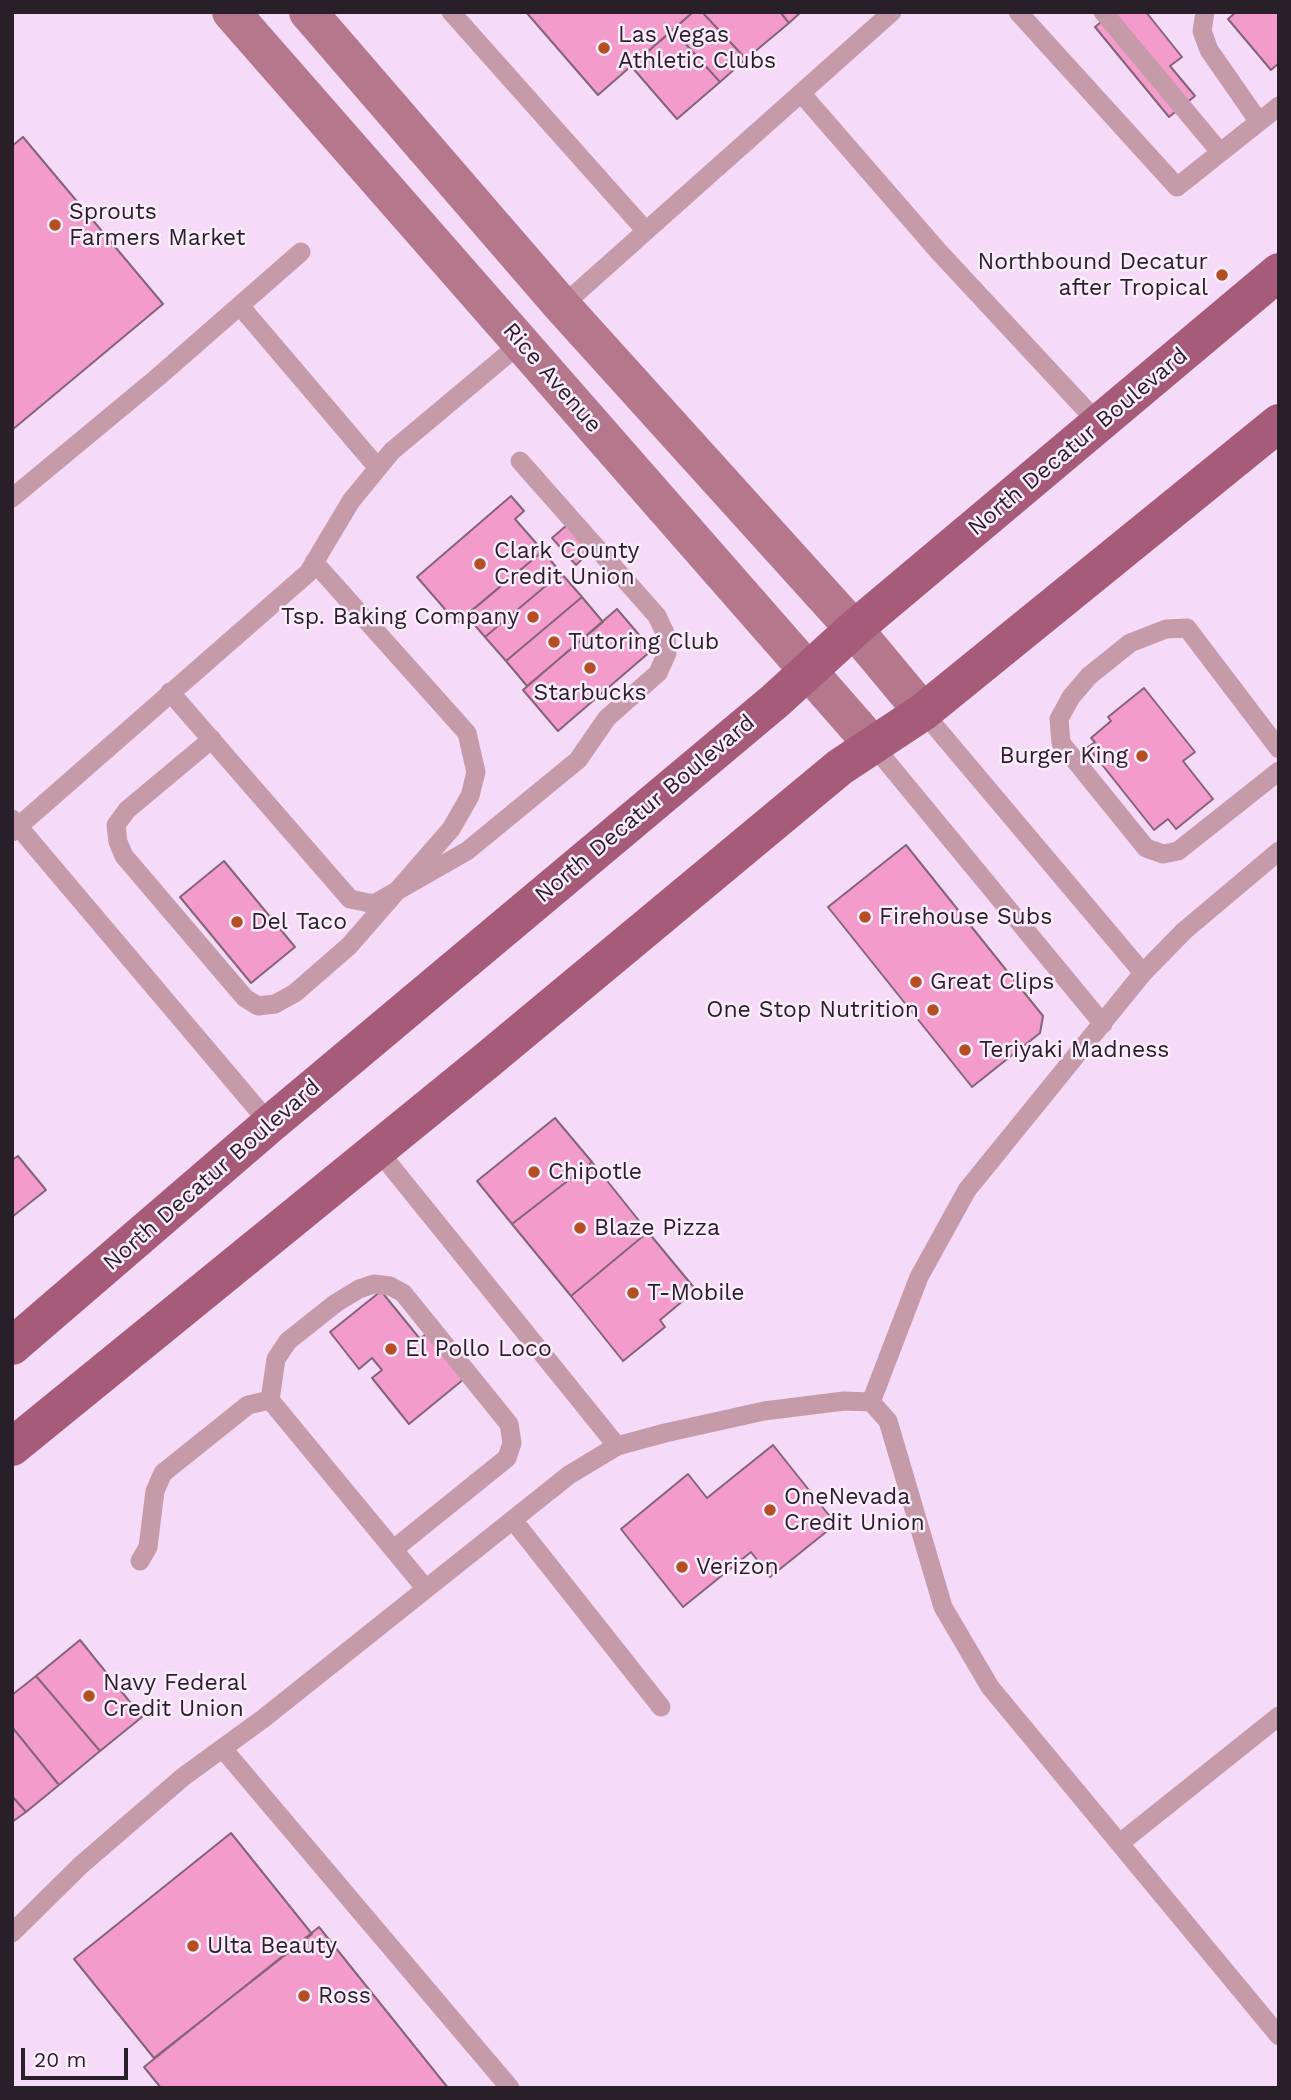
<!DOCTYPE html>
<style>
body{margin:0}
#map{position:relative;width:1291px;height:2100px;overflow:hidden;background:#f5dbf7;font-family:"Work Sans",sans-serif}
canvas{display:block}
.frame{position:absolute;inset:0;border:14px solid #281f29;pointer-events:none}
.scale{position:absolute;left:21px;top:2048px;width:107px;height:32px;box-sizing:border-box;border:4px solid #281f29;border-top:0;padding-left:9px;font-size:21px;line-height:24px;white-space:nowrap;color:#281f29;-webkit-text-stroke:5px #fcecfd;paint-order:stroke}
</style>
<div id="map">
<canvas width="1291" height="2100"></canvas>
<div class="frame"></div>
<div class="scale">20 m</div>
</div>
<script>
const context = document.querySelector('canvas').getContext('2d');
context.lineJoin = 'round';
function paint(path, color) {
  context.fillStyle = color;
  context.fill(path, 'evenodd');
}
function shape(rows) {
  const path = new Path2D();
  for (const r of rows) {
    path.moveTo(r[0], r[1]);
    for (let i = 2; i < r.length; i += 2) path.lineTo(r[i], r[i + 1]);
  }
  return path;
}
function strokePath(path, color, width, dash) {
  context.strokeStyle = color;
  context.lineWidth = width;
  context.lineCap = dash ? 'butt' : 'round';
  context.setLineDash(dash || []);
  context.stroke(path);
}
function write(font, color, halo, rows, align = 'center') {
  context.font = font + ' "Work Sans",sans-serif';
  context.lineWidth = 5;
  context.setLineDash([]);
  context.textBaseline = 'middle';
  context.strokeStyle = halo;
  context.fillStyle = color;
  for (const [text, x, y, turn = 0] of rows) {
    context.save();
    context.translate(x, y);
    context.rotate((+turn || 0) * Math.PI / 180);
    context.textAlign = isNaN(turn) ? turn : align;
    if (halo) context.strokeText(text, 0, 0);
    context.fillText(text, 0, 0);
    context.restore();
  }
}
const building = shape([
 [526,12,693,12,598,95,526,12],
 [693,12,702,12,746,59,720,82,673,30,693,12],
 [702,12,780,12,789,23,746,59,702,12],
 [780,12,801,12,789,23,780,12],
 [1113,12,1146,12,1182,57,1170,66,1195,96,1169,117,1095,27,1113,12],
 [1236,12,1279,12,1279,63,1271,70,1228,19,1236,12],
 [673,30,720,82,677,119,631,66,673,30],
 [23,137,163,304,12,430,12,146,23,137],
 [511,496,524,511,515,519,543,551,457,623,417,577,511,496],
 [567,525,591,551,576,565,552,538,567,525],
 [543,551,561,573,485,637,466,615,543,551],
 [561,573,582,597,506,661,485,637,561,573],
 [582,597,603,622,527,686,506,661,582,597],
 [617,609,652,650,558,731,523,690,617,609],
 [1144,688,1195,752,1183,761,1213,799,1176,829,1168,819,1154,830,1088,747,1095,742,1091,738,1111,721,1108,717,1144,688],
 [906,845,1043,1016,1040,1033,972,1087,828,907,906,845],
 [224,861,295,947,251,983,180,897,224,861],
 [555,1118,592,1162,512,1224,477,1181,555,1118],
 [18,1156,46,1190,12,1217,12,1160,18,1156],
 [592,1162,648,1232,571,1296,512,1224,592,1162],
 [648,1232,696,1290,660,1320,665,1327,623,1361,571,1296,648,1232],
 [381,1291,420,1339,427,1333,464,1379,409,1424,372,1378,382,1370,372,1358,359,1369,330,1332,381,1291],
 [773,1445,836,1524,770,1577,751,1552,683,1607,621,1529,688,1474,707,1498,773,1445],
 [80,1640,142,1717,100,1751,36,1676,80,1640],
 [36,1676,100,1751,59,1785,12,1727,12,1695,36,1676],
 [12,1727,59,1785,26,1812,12,1796,12,1727],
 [12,1796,26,1812,12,1822,12,1796],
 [231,1833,312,1934,154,2058,74,1959,231,1833],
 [319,1927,448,2088,161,2088,144,2067,319,1927]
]);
paint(building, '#f39bca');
strokePath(building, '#846575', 2);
strokePath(shape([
 [451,12,646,231,892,12],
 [1018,12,1177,187,1279,106],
 [1103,12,1220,152],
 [1205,12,1202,31,1209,50,1259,122],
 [801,93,939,252,1100,425],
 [240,306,378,468],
 [562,306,646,231],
 [12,498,158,377,301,252],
 [170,692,350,899,374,904,467,851,578,760,607,718,658,673,667,653,666,635,657,616,520,461],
 [923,712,1143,973],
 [212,739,127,810,116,825,118,842,124,856,245,998,258,1006,275,1004,295,993,349,946,451,829,470,796,476,772,467,733,314,562],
 [873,745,1103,1024],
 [1279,749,1187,628,1166,629,1130,643,1089,676,1071,697,1059,719,1061,743,1146,848,1163,854,1178,851,1279,771],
 [12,819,270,1124],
 [12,832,308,573,351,501,392,451,521,343],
 [377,1149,617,1446],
 [270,1400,276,1359,288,1341,336,1303,359,1289,374,1284,390,1286,403,1293,509,1424,512,1443,507,1458,394,1549],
 [871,1402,919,1277,967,1190,1143,973,1184,931,1279,851],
 [513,1520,661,1707],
 [140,1561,148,1547,155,1491,163,1473,248,1405,270,1400,426,1589],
 [223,1749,510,2088],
 [1120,1843,1279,1716],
 [12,1933,81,1865,183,1777,264,1718,569,1475,617,1446,665,1433,764,1411,844,1401,871,1402,888,1421,943,1607,990,1687,1279,2036]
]), '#c69ba9', 19);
strokePath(shape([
 [231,12,873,745],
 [308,12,562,306,854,629,923,712]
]), '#b4778c', 38);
strokePath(shape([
 [12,1346,270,1124,775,701,854,629,1279,272],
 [12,1447,485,1062,840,767,923,712,1279,423]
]), '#a65c78', 38);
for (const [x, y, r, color] of [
 [604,48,7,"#b44e23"],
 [55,225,7,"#b44e23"],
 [1222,275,7,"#b44e23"],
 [480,564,7,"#b44e23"],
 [533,617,7,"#b44e23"],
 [554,642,7,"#b44e23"],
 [590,668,7,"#b44e23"],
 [1142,756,7,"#b44e23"],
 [865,917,7,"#b44e23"],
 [237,922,7,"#b44e23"],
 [916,982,7,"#b44e23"],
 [933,1010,7,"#b44e23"],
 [965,1050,7,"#b44e23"],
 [534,1172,7,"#b44e23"],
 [580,1228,7,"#b44e23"],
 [633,1293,7,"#b44e23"],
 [391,1349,7,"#b44e23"],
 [770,1510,7,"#b44e23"],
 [682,1567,7,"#b44e23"],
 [89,1696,7,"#b44e23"],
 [193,1946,7,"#b44e23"],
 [304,1996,7,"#b44e23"]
]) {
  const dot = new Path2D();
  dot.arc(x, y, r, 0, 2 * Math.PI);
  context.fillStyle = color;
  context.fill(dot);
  strokePath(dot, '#fcecfd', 2.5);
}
write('23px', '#281f29', '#fcecfd', [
 ["Las Vegas",618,35],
 ["Athletic Clubs",618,61],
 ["Sprouts",69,212],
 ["Farmers Market",69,238],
 ["Northbound Decatur",1208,262,"right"],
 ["after Tropical",1208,288,"right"],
 ["Clark County",494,551],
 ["Credit Union",494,577],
 ["Tsp. Baking Company",519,617,"right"],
 ["Tutoring Club",568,642],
 ["Starbucks",590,693,"center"],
 ["Burger King",1128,756,"right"],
 ["Firehouse Subs",879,917],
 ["Del Taco",251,922],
 ["Great Clips",930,982],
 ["One Stop Nutrition",919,1010,"right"],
 ["Teriyaki Madness",979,1050],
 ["Chipotle",548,1172],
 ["Blaze Pizza",594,1228],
 ["T-Mobile",647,1293],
 ["El Pollo Loco",405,1349],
 ["OneNevada",784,1497],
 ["Credit Union",784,1523],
 ["Verizon",696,1567],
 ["Navy Federal",103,1683],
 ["Credit Union",103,1709],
 ["Ulta Beauty",207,1946],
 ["Ross",318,1996]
], 'left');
write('23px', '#281f29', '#fcecfd', [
 ["Rice Avenue",552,378,49],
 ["North Decatur Boulevard",1078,442,-40],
 ["North Decatur Boulevard",645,809,-40],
 ["North Decatur Boulevard",212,1175,-41]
]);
</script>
